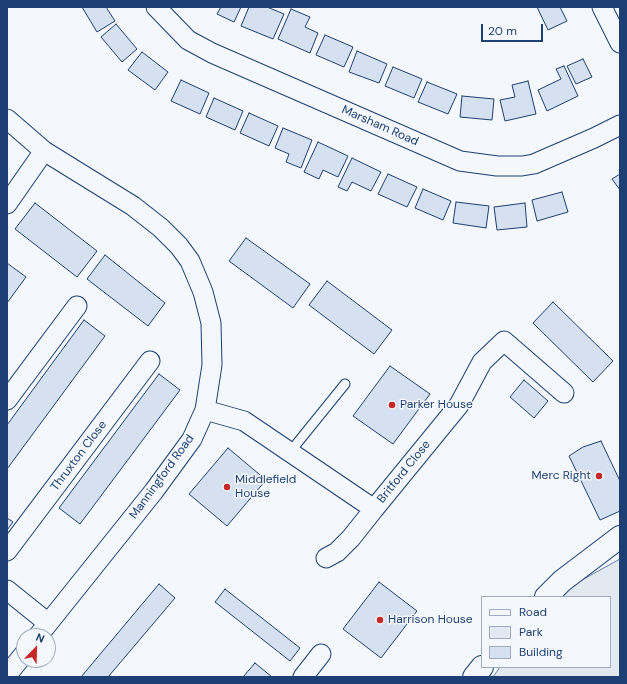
<!DOCTYPE html>
<style>
body{margin:0}
#map{position:relative;width:627px;height:684px;overflow:hidden;background:#f4f7fb;font-family:"DM Sans",sans-serif}
canvas{display:block}
.frame{position:absolute;inset:0;border:8px solid #1d3f73;pointer-events:none}
.legend{position:absolute;left:481px;top:596px;width:130px;height:72px;box-sizing:border-box;background:#f4f7fb;border:1px solid #9eadc5;margin:0;padding:5px 7px;list-style:none;font-size:12px;color:#1d3f73}
.legend li{display:flex;align-items:center;gap:8px;height:20px}
.legend b{width:20px;border:1px solid #9eadc5}
.north{position:absolute;left:16px;top:628px;width:40px;height:40px;box-sizing:border-box;background:#f4f7fb;border:1px solid #9eadc5;border-radius:50%;rotate:23deg;font-size:11px;font-weight:700;line-height:16px;text-align:center;color:#1d3f73}
.north::after{content:'';display:block;margin:auto;width:14px;height:18px;background:#c62828;clip-path:polygon(50% 0,100% 100%,50% 72%,0 100%)}
.scale{position:absolute;left:481px;top:24px;width:62px;height:18px;box-sizing:border-box;border:2px solid #1d3f73;border-top:0;padding-left:5px;font-size:12px;line-height:14px;white-space:nowrap;color:#1d3f73;-webkit-text-stroke:3px #f4f7fb;paint-order:stroke}
</style>
<div id="map">
<canvas width="627" height="684"></canvas>
<div class="frame"></div>
<ul class="legend">
<li><b style="height:5px;background:#f4f7fb"></b>Road</li>
<li><b style="height:11px;background:#e3e9f0"></b>Park</li>
<li><b style="height:11px;background:#d5e0f0"></b>Building</li>
</ul>
<div class="north">N</div>
<div class="scale">20 m</div>
</div>
<script>
const context = document.querySelector('canvas').getContext('2d');
context.lineJoin = 'round';
function paint(path, color) {
  context.fillStyle = color;
  context.fill(path, 'evenodd');
}
function shape(rows) {
  const path = new Path2D();
  for (const r of rows) {
    path.moveTo(r[0], r[1]);
    for (let i = 2; i < r.length; i += 2) path.lineTo(r[i], r[i + 1]);
  }
  return path;
}
function strokePath(path, color, width, dash) {
  context.strokeStyle = color;
  context.lineWidth = width;
  context.lineCap = dash ? 'butt' : 'round';
  context.setLineDash(dash || []);
  context.stroke(path);
}
function write(font, color, halo, rows, align = 'center') {
  context.font = font + ' "DM Sans",sans-serif';
  context.lineWidth = 3;
  context.setLineDash([]);
  context.textBaseline = 'middle';
  context.strokeStyle = halo;
  context.fillStyle = color;
  for (const [text, x, y, turn = 0] of rows) {
    context.save();
    context.translate(x, y);
    context.rotate((+turn || 0) * Math.PI / 180);
    context.textAlign = isNaN(turn) ? turn : align;
    if (halo) context.strokeText(text, 0, 0);
    context.fillText(text, 0, 0);
    context.restore();
  }
}
const green = shape([
 [620,559,620,677,493,677,500,667,610,667,610,597,561,597,573,585,620,559]
]);
paint(green, '#e3e9f0');
strokePath(green, '#687fa3', 1);
const building = shape([
 [82,7,106,7,115,21,97,32,82,7],
 [221,7,241,7,234,22,217,14,221,7],
 [249,7,267,7,284,14,273,39,241,26,249,7],
 [537,7,560,7,567,21,548,30,537,7],
 [291,9,310,17,305,27,318,33,310,53,278,39,291,9],
 [116,24,137,49,122,62,101,37,116,24],
 [325,35,353,47,344,67,316,55,325,35],
 [357,51,387,64,379,83,349,72,357,51],
 [142,52,168,72,155,90,128,70,142,52],
 [583,59,592,77,576,84,567,66,583,59],
 [564,66,578,96,547,111,538,90,561,79,556,69,564,66],
 [393,67,422,79,414,98,385,86,393,67],
 [181,80,209,93,200,114,171,101,181,80],
 [528,81,536,114,505,121,500,100,515,97,512,85,528,81],
 [427,82,457,94,448,114,418,102,427,82],
 [462,96,494,99,492,120,460,117,462,96],
 [214,98,243,111,235,130,206,117,214,98],
 [249,113,278,126,269,146,240,133,249,113],
 [283,128,312,140,301,168,286,162,289,154,275,148,283,128],
 [318,142,348,156,338,177,323,170,319,179,304,172,318,142],
 [352,158,381,172,371,191,352,182,347,191,338,187,352,158],
 [388,174,417,187,407,207,378,194,388,174],
 [620,174,620,190,612,179,620,174],
 [423,189,451,201,443,220,415,208,423,189],
 [562,192,568,212,537,221,532,200,562,192],
 [456,202,489,206,486,228,453,223,456,202],
 [35,203,97,251,77,277,15,229,35,203],
 [525,203,527,227,497,230,494,207,525,203],
 [246,238,310,284,293,308,229,261,246,238],
 [105,255,165,303,148,326,87,279,105,255],
 [7,263,26,277,7,303,7,263],
 [327,281,392,330,374,354,309,305,327,281],
 [553,302,613,361,593,382,533,323,553,302],
 [84,320,105,336,7,469,7,425,84,320],
 [390,366,430,394,393,444,353,416,390,366],
 [159,374,180,390,80,524,59,508,159,374],
 [524,380,548,401,534,418,510,397,524,380],
 [601,441,620,481,620,511,600,520,569,456,583,447,601,441],
 [228,448,266,480,227,526,189,494,228,448],
 [7,518,13,522,7,530,7,518],
 [379,582,417,611,381,658,343,629,379,582],
 [159,584,175,598,108,677,81,677,159,584],
 [225,589,300,648,290,661,215,602,225,589],
 [255,663,272,677,243,677,255,663]
]);
paint(building, '#d5e0f0');
strokePath(building, '#1d3f73', 1);
const lane = shape([
 [290,452,345,384]
]);
const street = shape([
 [156,7,188,40,212,53,460,161,497,166,522,166,534,164,594,138,620,125],
 [602,7,620,43],
 [7,119,44,151,133,206,161,228,179,246,190,261,203,292,211,323,212,365,205,410,192,439,154,491,38,636],
 [7,204,44,151],
 [7,400,77,306],
 [205,410,244,421,374,509,459,405,482,362,504,341,564,393],
 [7,551,150,361],
 [326,558,337,552,351,538,374,509],
 [7,590,48,623],
 [7,675,24,654],
 [303,677,321,654]
]);
const highway = shape([
 [546,597,562,581,620,537],
 [474,677,482,667]
]);
strokePath(lane, '#1d3f73', 11);
strokePath(street, '#1d3f73', 21);
strokePath(highway, '#1d3f73', 24);
strokePath(lane, '#f4f7fb', 9);
strokePath(street, '#f4f7fb', 19);
strokePath(highway, '#f4f7fb', 22);
for (const [x, y, r, color] of [
 [392,405,4,"#c62828"],
 [599,476,4,"#c62828"],
 [227,487,4,"#c62828"],
 [380,620,4,"#c62828"]
]) {
  const dot = new Path2D();
  dot.arc(x, y, r, 0, 2 * Math.PI);
  context.fillStyle = color;
  context.fill(dot);
  strokePath(dot, '#f4f7fb', 1.5);
}
write('12px', '#1d3f73', '#f4f7fb', [
 ["Marsham Road",380,126,24],
 ["Thruxton Close",79,456,-53],
 ["Britford Close",404,472,-51],
 ["Manningford Road",162,477,-54]
]);
write('12px', '#1d3f73', '#f4f7fb', [
 ["Parker House",400,405],
 ["Merc Right",591,476,"right"],
 ["Middlefield",235,480],
 ["House",235,494],
 ["Harrison House",388,620]
], 'left');
</script>
